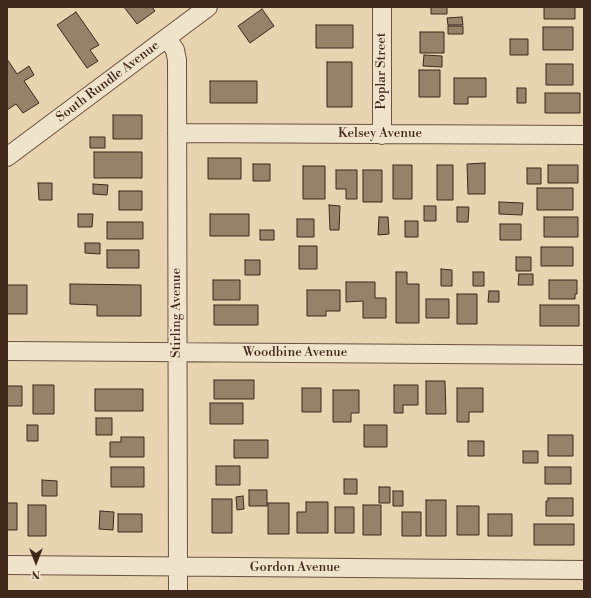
<!DOCTYPE html>
<style>
body{margin:0}
#map{position:relative;width:591px;height:598px;overflow:hidden;background:#e8d4b0;font-family:"Libre Bodoni",serif}
canvas{display:block}
.frame{position:absolute;inset:0;border:8px solid #40271c;pointer-events:none}
.north{position:absolute;left:16px;top:542px;width:40px;height:40px;-webkit-text-stroke:3px #f0e3cc;paint-order:stroke;rotate:180deg;font-size:11px;font-weight:700;line-height:16px;text-align:center;color:#40271c}
.north::after{content:'';display:block;margin:auto;width:14px;height:18px;background:#40271c;clip-path:polygon(50% 0,100% 100%,50% 72%,0 100%)}
</style>
<div id="map">
<canvas width="591" height="598"></canvas>
<div class="frame"></div>
<div class="north">N</div>
</div>
<script>
const context = document.querySelector('canvas').getContext('2d');
context.lineJoin = 'round';
function paint(path, color) {
  context.fillStyle = color;
  context.fill(path, 'evenodd');
}
function shape(rows) {
  const path = new Path2D();
  for (const r of rows) {
    path.moveTo(r[0], r[1]);
    for (let i = 2; i < r.length; i += 2) path.lineTo(r[i], r[i + 1]);
  }
  return path;
}
function strokePath(path, color, width, dash) {
  context.strokeStyle = color;
  context.lineWidth = width;
  context.lineCap = dash ? 'butt' : 'round';
  context.setLineDash(dash || []);
  context.stroke(path);
}
function write(font, color, halo, rows, align = 'center') {
  context.font = font + ' "Libre Bodoni",serif';
  context.lineWidth = 3;
  context.setLineDash([]);
  context.textBaseline = 'middle';
  context.strokeStyle = halo;
  context.fillStyle = color;
  for (const [text, x, y, turn = 0] of rows) {
    context.save();
    context.translate(x, y);
    context.rotate((+turn || 0) * Math.PI / 180);
    context.textAlign = isNaN(turn) ? turn : align;
    if (halo) context.strokeText(text, 0, 0);
    context.fillText(text, 0, 0);
    context.restore();
  }
}
const building = shape([
 [124,7,152,7,155,11,137,24,124,7],
 [431,7,447,7,447,14,431,14,431,7],
 [544,7,575,7,575,19,544,19,544,7],
 [262,9,274,26,250,43,238,26,262,9],
 [76,12,99,45,90,50,98,61,87,68,57,25,76,12],
 [462,17,463,25,448,25,447,18,462,17],
 [316,25,353,25,353,48,316,48,316,25],
 [448,26,463,26,463,34,448,34,448,26],
 [543,27,573,27,573,50,543,50,543,27],
 [420,32,444,32,444,53,420,53,420,32],
 [510,39,528,39,528,55,510,55,510,39],
 [424,55,442,56,442,67,423,66,424,55],
 [7,59,17,74,29,66,34,75,24,81,39,103,23,113,16,104,7,110,7,59],
 [327,62,352,62,352,107,327,107,327,62],
 [546,64,573,64,573,85,546,85,546,64],
 [419,70,440,70,440,97,419,97,419,70],
 [454,78,486,78,486,97,468,97,468,104,454,104,454,78],
 [210,81,257,81,257,103,210,103,210,81],
 [517,88,526,88,526,103,517,103,517,88],
 [545,93,580,93,580,113,545,113,545,93],
 [113,115,142,115,142,139,113,139,113,115],
 [90,137,105,137,105,148,90,148,90,137],
 [94,152,142,152,142,178,94,178,94,152],
 [208,158,241,158,241,179,208,179,208,158],
 [485,163,485,194,468,194,467,164,485,163],
 [253,164,270,164,270,181,253,181,253,164],
 [393,165,412,165,412,199,393,199,393,165],
 [437,165,453,165,453,200,437,200,437,165],
 [548,165,578,165,578,183,548,183,548,165],
 [303,166,325,166,325,199,303,199,303,166],
 [527,168,541,168,541,184,527,184,527,168],
 [336,170,357,170,357,199,346,199,346,189,336,189,336,170],
 [363,170,382,170,382,202,363,202,363,170],
 [38,183,52,183,52,200,39,200,38,183],
 [93,184,108,185,107,195,93,194,93,184],
 [537,188,573,188,573,210,537,210,537,188],
 [119,191,142,191,142,210,119,210,119,191],
 [499,202,523,203,522,215,499,214,499,202],
 [329,205,340,206,339,230,330,230,329,205],
 [424,206,436,206,436,221,424,221,424,206],
 [457,207,469,207,468,222,457,222,457,207],
 [78,214,93,214,92,227,78,227,78,214],
 [210,214,249,214,249,236,210,236,210,214],
 [379,217,388,217,389,234,378,235,379,217],
 [544,217,578,217,578,237,544,237,544,217],
 [297,219,314,219,314,237,297,237,297,219],
 [405,221,418,221,418,237,405,237,405,221],
 [107,222,143,222,143,239,107,239,107,222],
 [500,224,521,224,521,240,500,240,500,224],
 [260,230,274,230,274,240,260,240,260,230],
 [85,243,100,243,100,254,85,253,85,243],
 [299,246,317,246,317,269,299,269,299,246],
 [541,247,573,247,573,266,541,266,541,247],
 [107,250,139,250,139,268,107,268,107,250],
 [516,257,531,257,531,271,516,271,516,257],
 [245,260,260,260,260,275,245,275,245,260],
 [441,269,452,270,452,286,441,286,441,269],
 [396,272,407,272,407,284,419,284,419,323,396,323,396,272],
 [473,272,484,272,484,286,473,286,473,272],
 [519,274,533,274,533,285,518,285,519,274],
 [213,280,240,280,240,300,213,300,213,280],
 [549,280,577,280,577,294,575,294,575,299,549,299,549,280],
 [346,282,375,282,375,298,386,298,386,318,363,318,363,301,346,302,346,282],
 [70,284,141,285,141,316,97,316,97,305,70,304,70,284],
 [7,285,27,285,27,314,7,314,7,285],
 [307,290,340,290,340,311,326,311,326,316,307,316,307,290],
 [489,291,499,291,499,302,488,302,489,291],
 [457,294,477,294,477,324,457,324,457,294],
 [426,299,449,299,449,318,426,318,426,299],
 [214,305,258,305,258,325,214,325,214,305],
 [540,305,579,305,579,326,540,326,540,305],
 [214,380,254,380,254,399,214,399,214,380],
 [426,381,445,381,446,414,426,414,426,381],
 [33,385,54,385,54,414,33,414,33,385],
 [394,385,418,385,418,405,403,405,403,413,394,413,394,385],
 [7,386,22,386,22,406,7,406,7,386],
 [302,388,321,388,321,412,302,412,302,388],
 [457,388,483,388,483,412,469,412,469,422,457,422,457,388],
 [95,389,143,389,143,411,95,411,95,389],
 [333,390,359,390,359,413,351,413,351,422,333,422,333,390],
 [210,403,243,403,243,424,210,424,210,403],
 [96,418,112,418,112,435,96,435,96,418],
 [27,425,38,425,38,441,27,441,27,425],
 [364,425,387,425,387,447,364,447,364,425],
 [548,435,573,435,573,456,548,456,548,435],
 [121,437,144,437,144,457,110,457,110,442,121,442,121,437],
 [234,440,268,440,268,458,234,458,234,440],
 [468,441,484,441,484,456,468,456,468,441],
 [523,451,538,451,538,463,523,463,523,451],
 [216,466,240,466,240,485,216,485,216,466],
 [111,467,144,467,144,487,111,487,111,467],
 [545,467,571,467,571,484,545,484,545,467],
 [344,479,357,479,357,494,344,494,344,479],
 [42,480,57,481,57,496,42,496,42,480],
 [379,487,390,487,390,503,379,503,379,487],
 [249,490,267,490,267,506,249,506,249,490],
 [393,491,403,491,403,506,393,506,393,491],
 [243,496,244,509,237,510,236,497,243,496],
 [548,498,573,498,573,516,546,516,546,501,548,501,548,498],
 [212,499,232,499,232,533,212,533,212,499],
 [426,500,446,500,446,536,426,536,426,500],
 [306,502,328,502,328,533,297,533,297,512,306,512,306,502],
 [7,503,17,503,17,530,7,530,7,503],
 [268,503,289,503,289,534,268,534,268,503],
 [28,505,46,505,46,536,28,536,28,505],
 [363,505,381,505,381,535,363,535,363,505],
 [457,506,479,506,479,535,457,535,457,506],
 [335,507,354,507,354,533,335,533,335,507],
 [100,511,114,512,113,530,99,529,100,511],
 [402,512,421,512,421,536,402,536,402,512],
 [118,514,142,514,142,532,118,532,118,514],
 [488,514,512,514,512,536,488,536,488,514],
 [534,524,574,524,574,545,534,545,534,524]
]);
paint(building, '#978169');
strokePath(building, '#40271c', 1);
const minor = shape([
 [382,7,382,135],
 [167,38,175,50,177,60,178,591],
 [177,133,584,135],
 [7,157,208,7],
 [7,351,584,355],
 [7,565,584,570]
]);
strokePath(minor, '#6a5241', 20);
strokePath(minor, '#f0e3cc', 18);
write('13px', '#40271c', '#f0e3cc', [
 ["Poplar Street",382,71,-90],
 ["South Rundle Avenue",108,82,-37],
 ["Kelsey Avenue",380,134],
 ["Stirling Avenue",177,313,-90],
 ["Woodbine Avenue",295,353],
 ["Gordon Avenue",295,568]
]);
</script>
